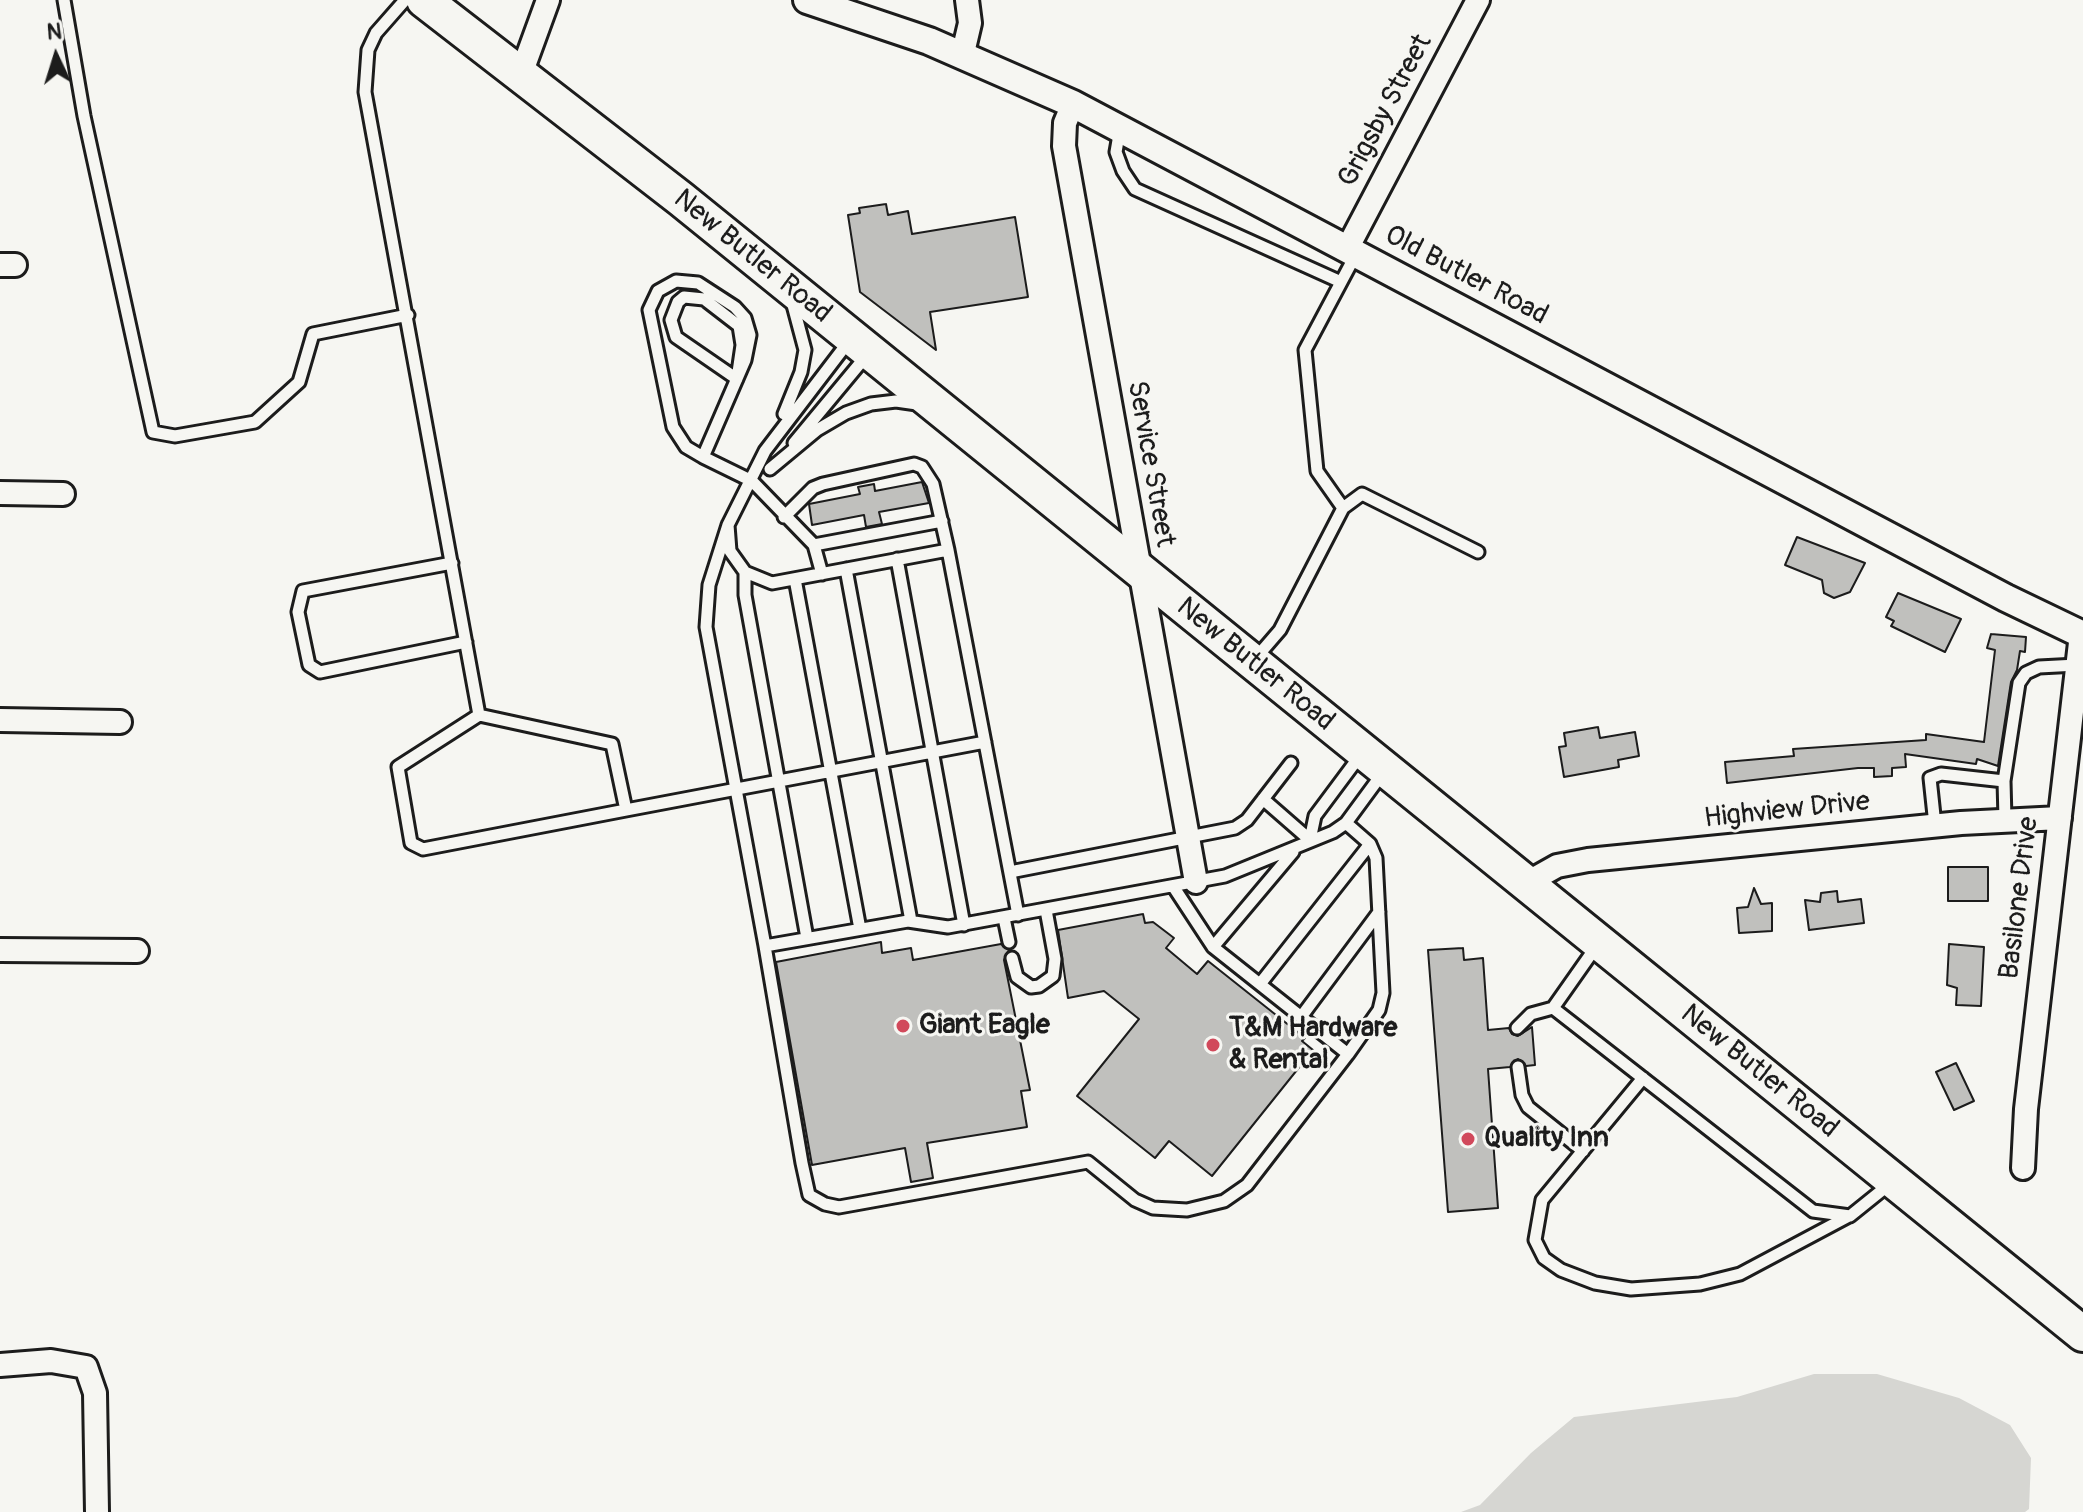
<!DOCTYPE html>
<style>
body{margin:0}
#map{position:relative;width:2083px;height:1512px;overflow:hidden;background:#f6f6f2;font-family:Pangolin,sans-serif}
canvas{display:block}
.north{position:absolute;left:16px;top:16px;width:80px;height:80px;-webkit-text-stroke:6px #f6f6f2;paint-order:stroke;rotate:356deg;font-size:22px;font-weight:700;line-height:32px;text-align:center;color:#1c1c1c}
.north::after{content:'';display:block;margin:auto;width:28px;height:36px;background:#1c1c1c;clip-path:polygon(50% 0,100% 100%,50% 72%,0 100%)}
</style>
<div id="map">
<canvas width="2083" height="1512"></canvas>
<div class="north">N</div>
</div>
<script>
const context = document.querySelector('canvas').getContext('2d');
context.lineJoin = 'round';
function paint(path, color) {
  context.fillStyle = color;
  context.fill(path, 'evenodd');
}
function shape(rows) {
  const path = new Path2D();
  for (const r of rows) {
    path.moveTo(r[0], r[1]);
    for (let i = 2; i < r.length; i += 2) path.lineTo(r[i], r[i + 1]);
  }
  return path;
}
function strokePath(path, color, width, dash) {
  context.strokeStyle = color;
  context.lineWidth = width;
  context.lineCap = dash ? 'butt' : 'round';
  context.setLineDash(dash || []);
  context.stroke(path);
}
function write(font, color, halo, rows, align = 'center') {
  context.font = font + ' Pangolin,sans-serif';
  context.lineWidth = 6;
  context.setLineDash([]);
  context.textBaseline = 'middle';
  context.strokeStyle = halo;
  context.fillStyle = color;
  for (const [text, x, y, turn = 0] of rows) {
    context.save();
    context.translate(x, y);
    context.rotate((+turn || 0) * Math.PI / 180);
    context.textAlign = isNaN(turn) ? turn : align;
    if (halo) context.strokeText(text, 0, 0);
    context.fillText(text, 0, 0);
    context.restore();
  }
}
paint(shape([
 [1814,1374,1877,1374,1959,1398,2010,1425,2031,1458,2029,1509,2025,1512,1461,1512,1480,1505,1531,1453,1574,1417,1737,1397]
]), '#d6d6d2');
const building = shape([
 [886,204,888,215,908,211,912,234,1015,217,1028,297,930,312,936,350,860,292,848,215,860,213,859,208,886,204],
 [922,482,929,503,879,512,882,524,866,527,864,515,812,525,809,504,860,494,858,487,874,484,875,491,922,482],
 [1797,537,1865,563,1850,592,1834,598,1824,593,1822,580,1785,565,1797,537],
 [1898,593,1961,619,1945,652,1891,626,1894,621,1886,617,1898,593],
 [1991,634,2026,637,2025,652,2020,651,2017,670,2011,682,1998,766,1977,759,1976,764,1905,754,1906,767,1892,768,1892,776,1874,777,1874,768,1858,768,1727,783,1725,762,1794,756,1793,749,1926,740,1926,734,1984,742,1995,650,1987,648,1991,634],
 [1598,727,1600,738,1635,732,1639,756,1618,760,1619,767,1564,777,1559,747,1566,746,1564,733,1598,727],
 [1948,867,1988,867,1988,901,1948,901,1948,867],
 [1754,888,1761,904,1772,903,1772,931,1739,933,1737,908,1748,907,1754,888],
 [1837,891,1838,902,1861,899,1864,923,1809,930,1805,900,1820,902,1821,893,1837,891],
 [1143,914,1145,923,1153,922,1174,938,1166,948,1197,974,1208,961,1305,1038,1302,1041,1313,1050,1212,1176,1169,1141,1155,1158,1077,1096,1139,1019,1104,991,1068,998,1058,930,1143,914],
 [881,942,882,953,911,948,913,960,1001,944,1009,950,1004,960,1030,1090,1021,1091,1027,1127,927,1143,933,1178,911,1182,905,1148,812,1165,776,962,881,942],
 [1949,944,1984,947,1981,1006,1956,1005,1957,988,1947,985,1949,944],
 [1463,948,1464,960,1483,958,1488,1030,1509,1028,1512,1034,1518,1036,1532,1027,1535,1065,1526,1066,1518,1059,1510,1067,1488,1069,1498,1208,1448,1212,1428,950,1463,948],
 [1956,1063,1974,1101,1954,1110,1936,1072,1956,1063]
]);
paint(building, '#c0c0bd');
strokePath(building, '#1c1c1c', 2);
const service = shape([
 [64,0,84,116,153,432,175,436,255,422,299,382,313,334,408,315],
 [405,0,376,33,368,50,365,92,479,715],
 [1120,129,1116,152,1123,171,1135,189,1341,282],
 [684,297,704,299,739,326,742,345,737,379,676,337,671,320,678,302,684,297],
 [849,341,765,451,728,525,730,551,745,572,772,583,948,550,1018,915],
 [784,414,801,372,805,350,793,305],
 [794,443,867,355],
 [703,457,686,447,673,427,649,310,658,291,676,281,698,283,735,307,745,318,750,335,745,360,703,457,752,481,814,545,822,574],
 [770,469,817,430,846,413,871,404,896,401,917,404],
 [1343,508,1317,471,1305,350,1356,254],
 [784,517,813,488,823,484,914,464,922,467,933,484,948,550],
 [728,525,709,585,706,627,765,946,908,921,948,927,1225,876,1333,832,1346,823,1382,774],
 [814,545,942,521],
 [897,559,964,925],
 [452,563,303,591,298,612,309,665,320,672,466,642],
 [846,569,911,921],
 [745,572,745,595,807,938],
 [795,579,860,929],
 [1255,659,1280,630,1343,508,1362,494,1478,552],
 [2004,781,2019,683,2026,673,2039,667,2077,665],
 [1263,799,1310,840],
 [626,810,423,849,411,843,398,767,479,715,612,744,626,810,985,742],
 [1935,825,1930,778,1941,774,2004,781,2005,819],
 [1310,840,1315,816,1362,753],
 [1010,872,1235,828,1247,820,1291,763],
 [1173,886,1213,947,1348,1054,1379,1010,1383,993,1376,858,1370,844,1346,823],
 [1004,918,1009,942],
 [1598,944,1553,1008,1813,1211,1850,1216,1891,1183],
 [765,946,802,1163,809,1195,825,1204,839,1207,1088,1162,1135,1200,1153,1208,1187,1210,1224,1201,1247,1185,1348,1054],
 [1213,947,1293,852],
 [1012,958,1017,977,1031,987,1039,986,1053,976,1055,959,1046,910],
 [1260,984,1370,844],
 [1301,1017,1379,912],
 [1517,1028,1531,1014,1553,1008],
 [1518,1067,1522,1095,1528,1107,1583,1151],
 [1643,1078,1542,1200,1535,1240,1544,1258,1561,1270,1595,1283,1631,1289,1700,1284,1740,1274,1849,1216]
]);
const minor = shape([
 [962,57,970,23,967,0],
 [521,74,548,0],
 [1073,104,1065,123,1064,146,1196,882],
 [1347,249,1478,0],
 [0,265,15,265],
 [0,493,63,494],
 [0,720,120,722],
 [1525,884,1557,866,1588,860,1961,823,2060,818],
 [0,950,137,951],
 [2023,1168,2026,1109,2081,634],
 [0,1365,51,1361,86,1367,95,1393,97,1512]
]);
const tertiary = shape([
 [807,0,929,41,1073,104,2006,598,2083,635]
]);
const primary = shape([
 [424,0,681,199,2083,1334]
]);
strokePath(service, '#1c1c1c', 17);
strokePath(minor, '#1c1c1c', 28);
strokePath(tertiary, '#1c1c1c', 32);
strokePath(primary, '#1c1c1c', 40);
strokePath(service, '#f6f6f2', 11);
strokePath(minor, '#f6f6f2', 22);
strokePath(tertiary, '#f6f6f2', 26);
strokePath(primary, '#f6f6f2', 34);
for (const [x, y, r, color] of [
 [903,1026,8,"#d1495b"],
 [1213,1045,8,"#d1495b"],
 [1468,1139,8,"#d1495b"]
]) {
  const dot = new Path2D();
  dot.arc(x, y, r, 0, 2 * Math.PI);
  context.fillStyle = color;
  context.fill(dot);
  strokePath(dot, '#f6f6f2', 3);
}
write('28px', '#1c1c1c', '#f6f6f2', [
 ["Grigsby Street",1386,111,-62],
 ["New Butler Road",752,257,39],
 ["Old Butler Road",1466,276,28],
 ["Service Street",1150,464,80],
 ["New Butler Road",1255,665,39],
 ["Highview Drive",1787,811,-6],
 ["Basilone Drive",2020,898,-83],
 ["New Butler Road",1759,1072,39]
]);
write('bold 28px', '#1c1c1c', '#f6f6f2', [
 ["Giant Eagle",919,1026],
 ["T&M Hardware",1229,1029],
 ["& Rental",1229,1061],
 ["Quality Inn",1484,1139]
], 'left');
</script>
